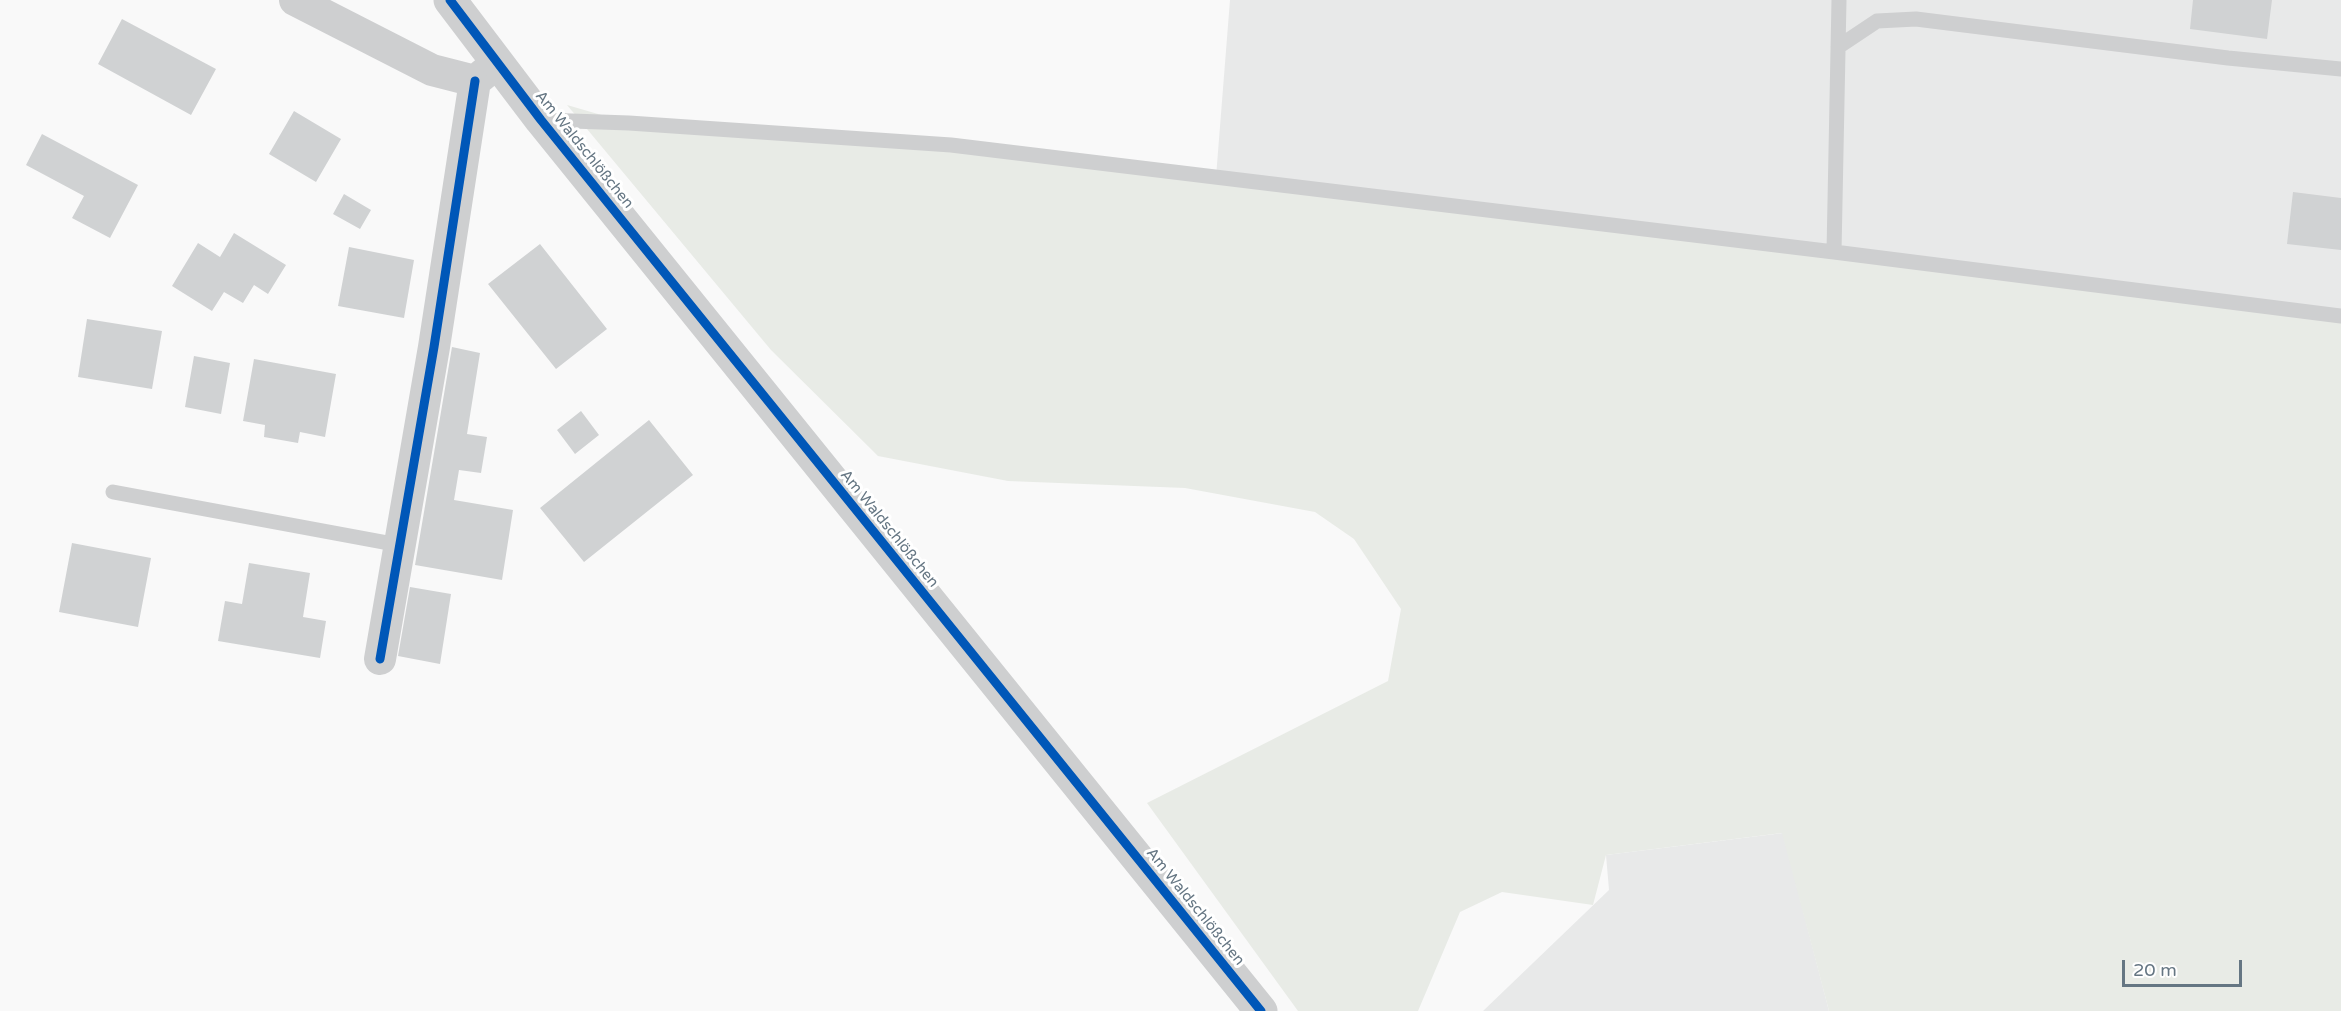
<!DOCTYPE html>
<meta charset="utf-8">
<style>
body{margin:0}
#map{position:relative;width:2341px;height:1011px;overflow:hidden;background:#f9f9f9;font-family:"Varela Round",sans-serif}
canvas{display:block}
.scale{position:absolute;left:2122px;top:960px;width:120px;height:27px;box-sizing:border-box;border:3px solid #657683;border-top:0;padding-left:8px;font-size:18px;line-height:21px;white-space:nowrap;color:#657683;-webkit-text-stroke:4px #fff;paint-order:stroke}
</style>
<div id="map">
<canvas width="2341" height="1011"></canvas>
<div class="scale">20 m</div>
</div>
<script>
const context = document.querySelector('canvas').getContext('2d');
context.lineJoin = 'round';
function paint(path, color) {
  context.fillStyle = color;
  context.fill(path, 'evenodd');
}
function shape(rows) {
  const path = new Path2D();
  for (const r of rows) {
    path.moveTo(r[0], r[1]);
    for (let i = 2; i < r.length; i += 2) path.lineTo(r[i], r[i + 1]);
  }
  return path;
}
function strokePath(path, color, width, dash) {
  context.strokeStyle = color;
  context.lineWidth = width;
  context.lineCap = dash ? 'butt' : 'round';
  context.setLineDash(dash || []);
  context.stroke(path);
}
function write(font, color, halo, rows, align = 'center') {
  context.font = font + ' "Varela Round",sans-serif';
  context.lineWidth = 6;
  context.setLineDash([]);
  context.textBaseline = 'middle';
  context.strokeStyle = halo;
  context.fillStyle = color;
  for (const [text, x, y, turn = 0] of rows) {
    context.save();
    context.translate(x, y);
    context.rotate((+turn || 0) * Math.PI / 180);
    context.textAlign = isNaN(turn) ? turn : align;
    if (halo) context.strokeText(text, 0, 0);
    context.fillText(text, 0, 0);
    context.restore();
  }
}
paint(shape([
 [1230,0,2341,0,2341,316,1216,177],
 [1783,833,1829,1011,1483,1011,1609,890,1606,855]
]), '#e8e9e9');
paint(shape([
 [567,105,629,123,951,145,2341,316,2341,1011,1829,1011,1782,833,1606,855,1593,905,1502,892,1460,912,1418,1011,1298,1011,1147,803,1388,681,1401,609,1354,539,1315,512,1185,488,1008,481,878,456,771,350]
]), '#e8ebe6');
paint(shape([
 [2193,0,2272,0,2267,39,2190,29],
 [122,19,216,69,191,115,98,64],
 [294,111,341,139,316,182,269,154],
 [42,134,138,185,110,238,72,218,84,196,26,165],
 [2293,192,2341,198,2341,250,2287,244],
 [344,194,371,210,360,229,333,214],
 [234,233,286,265,268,294,254,285,243,303,224,292,212,311,172,286,198,243,220,257],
 [540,244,607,329,556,369,488,284],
 [349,247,414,260,404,318,338,306],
 [87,319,162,331,152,389,78,377],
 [452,347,480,353,467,434,487,437,481,473,459,470,454,500,513,510,502,580,415,565],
 [194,356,230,363,221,414,185,407],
 [254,359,336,374,325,437,300,432,298,443,264,437,265,425,243,421],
 [581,411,599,435,575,454,557,430],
 [649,420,693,475,584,562,540,508],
 [72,543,151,558,138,627,59,612],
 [249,563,310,573,303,617,326,621,320,658,218,641,225,601,242,604],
 [410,587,451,594,440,664,398,656]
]), '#d0d2d3');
strokePath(shape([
 [1838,47,1877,21,1916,19,2228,58,2341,69],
 [543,120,629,123,951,145,1834,252,2341,316],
 [1834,252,1839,0],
 [113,492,399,545]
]), '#cecfd0', 15);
strokePath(shape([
 [295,0,432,70,475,81,491,68],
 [380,659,434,347,475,81]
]), '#cecfd0', 32);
strokePath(shape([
 [450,0,541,120,1261,1011]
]), '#cecfd0', 33);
strokePath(shape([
 [450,0,541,120,1261,1011],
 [380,659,434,347,475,81]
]), '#0057b8', 9);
write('15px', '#657683', '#fff', [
 ["Am Waldschlößchen",584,150,51],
 ["Am Waldschlößchen",889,529,51],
 ["Am Waldschlößchen",1195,907,51]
]);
</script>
